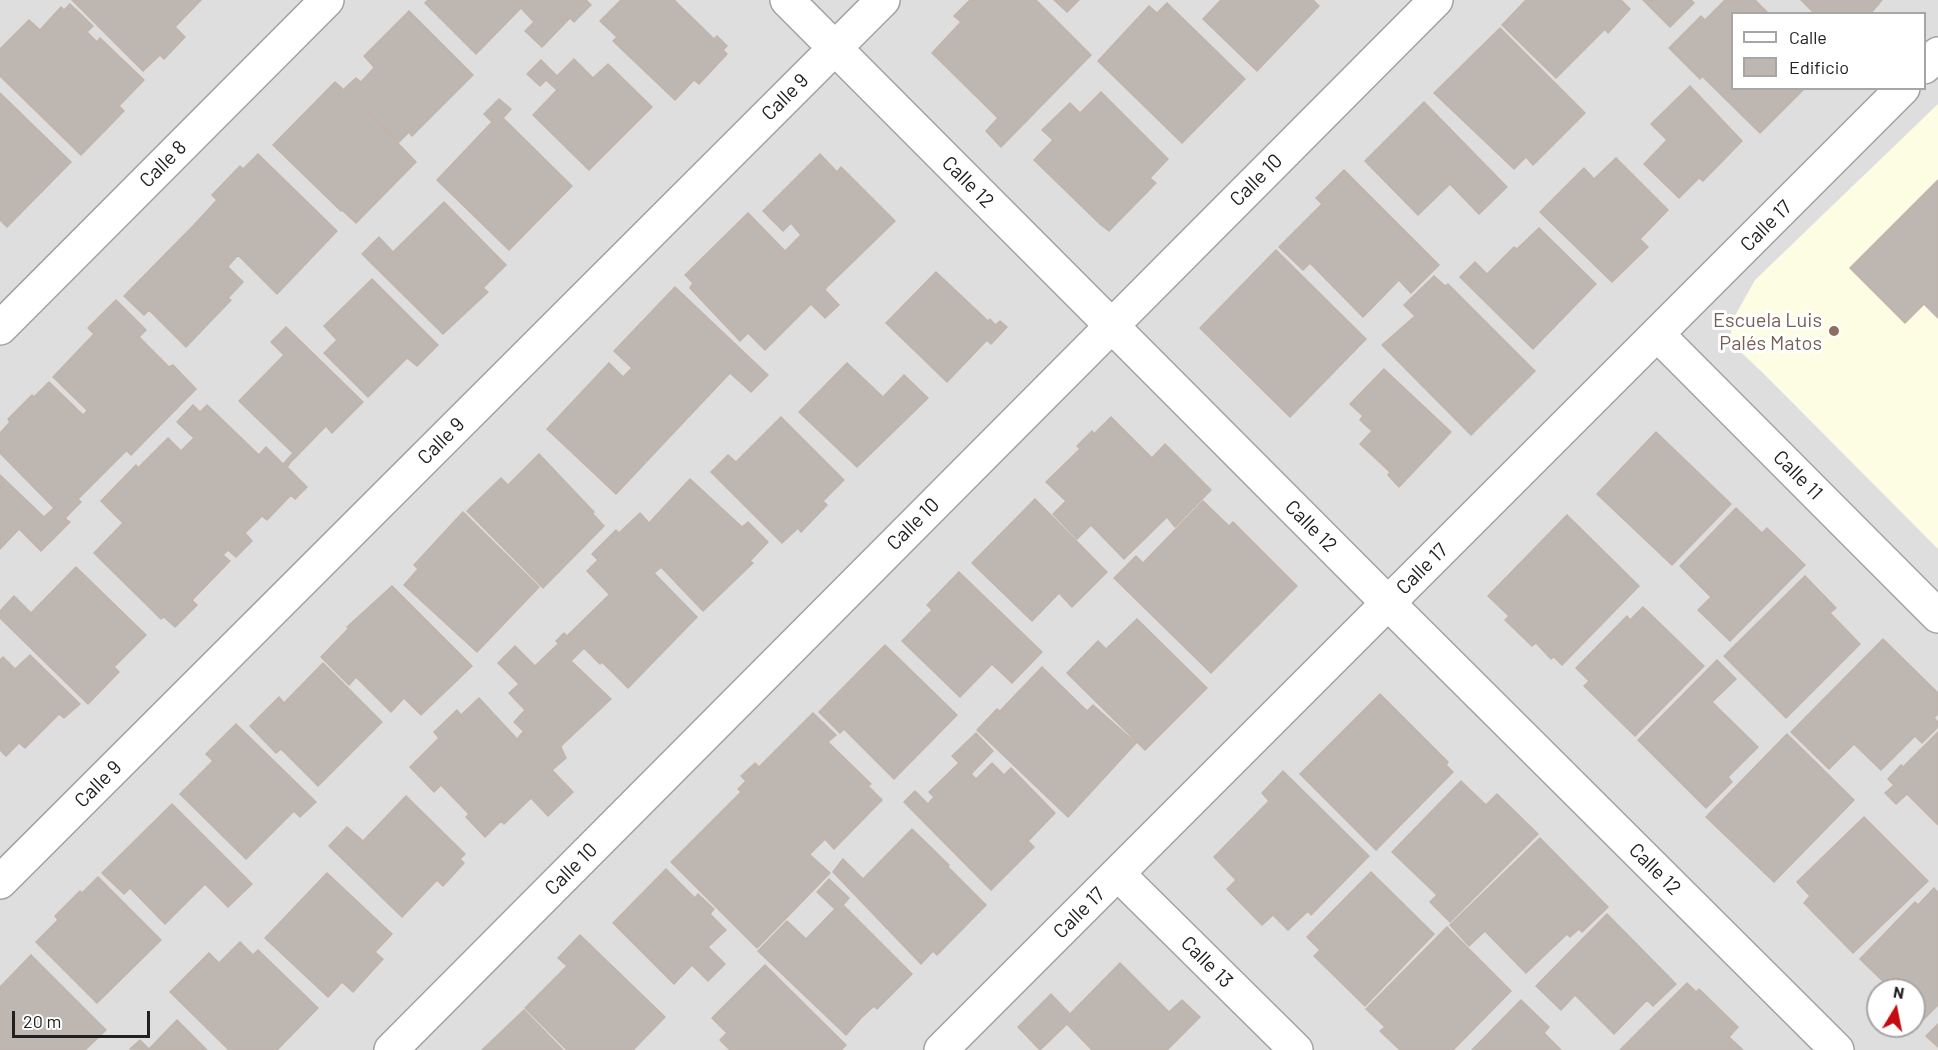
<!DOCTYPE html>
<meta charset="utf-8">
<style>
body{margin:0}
#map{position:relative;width:1938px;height:1050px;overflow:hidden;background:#f0ede8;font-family:Barlow,sans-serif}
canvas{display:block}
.legend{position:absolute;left:1731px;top:12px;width:195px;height:78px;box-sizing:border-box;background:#fff;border:2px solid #a6a6a6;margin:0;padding:8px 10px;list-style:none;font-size:18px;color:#212121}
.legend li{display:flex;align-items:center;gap:12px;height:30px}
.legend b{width:30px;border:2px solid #a6a6a6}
.north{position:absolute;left:1866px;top:978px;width:60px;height:60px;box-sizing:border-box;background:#fff;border:2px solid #a6a6a6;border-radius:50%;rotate:10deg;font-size:16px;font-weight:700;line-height:24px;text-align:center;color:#212121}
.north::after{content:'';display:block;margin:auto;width:21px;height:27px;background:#c50c0f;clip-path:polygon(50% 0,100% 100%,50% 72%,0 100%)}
.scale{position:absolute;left:12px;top:1011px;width:138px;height:27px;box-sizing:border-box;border:3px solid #212121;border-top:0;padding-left:8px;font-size:18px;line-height:21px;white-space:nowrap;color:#212121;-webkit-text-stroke:4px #fff;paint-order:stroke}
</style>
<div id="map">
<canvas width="1938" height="1050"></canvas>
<ul class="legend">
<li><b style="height:8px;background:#fff"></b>Calle</li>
<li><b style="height:16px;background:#beb7b1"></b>Edificio</li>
</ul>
<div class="north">N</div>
<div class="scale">20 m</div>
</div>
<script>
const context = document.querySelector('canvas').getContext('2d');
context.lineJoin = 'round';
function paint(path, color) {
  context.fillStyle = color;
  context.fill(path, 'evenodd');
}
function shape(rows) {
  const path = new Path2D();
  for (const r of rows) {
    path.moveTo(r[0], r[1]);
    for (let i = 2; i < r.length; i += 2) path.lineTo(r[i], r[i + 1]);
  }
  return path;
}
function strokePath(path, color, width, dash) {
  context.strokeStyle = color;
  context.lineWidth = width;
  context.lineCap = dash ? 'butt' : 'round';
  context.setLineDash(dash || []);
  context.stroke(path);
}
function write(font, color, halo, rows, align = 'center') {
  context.font = font + ' Barlow,sans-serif';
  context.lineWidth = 6;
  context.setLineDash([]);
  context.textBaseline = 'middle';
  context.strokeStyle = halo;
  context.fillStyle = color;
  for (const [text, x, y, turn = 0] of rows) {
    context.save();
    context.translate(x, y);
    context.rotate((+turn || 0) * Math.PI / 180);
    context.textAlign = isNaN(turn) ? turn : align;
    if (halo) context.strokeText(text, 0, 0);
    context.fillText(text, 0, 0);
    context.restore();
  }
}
paint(shape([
 [0,0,1938,0,1938,1050,0,1050],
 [1732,14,1924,14,1924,88,1732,88],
 [1878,990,1914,990,1914,1026,1878,1026]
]), '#dfdede');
paint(shape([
 [1938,104,1938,549,1764,374,1730,342,1732,321,1755,280]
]), '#fdfde4');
const building = shape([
 [72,0,201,0,175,27,185,37,164,59,160,55,143,71,72,0],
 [428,0,552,0,570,18,542,47,525,31,534,22,521,8,476,54,425,3,428,0],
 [552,0,586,0,591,5,574,22,552,0],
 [621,0,674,0,714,39,717,36,727,46,723,50,727,54,699,84,694,80,675,100,613,41,617,37,600,21,621,0],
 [970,0,1036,0,1091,55,1001,147,986,131,998,118,932,53,961,22,954,16,970,0],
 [1054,0,1079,0,1067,12,1054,0],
 [1221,0,1313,0,1319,6,1257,71,1203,19,1221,0],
 [1526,0,1621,0,1630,9,1608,33,1605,29,1556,78,1502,25,1526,0],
 [1643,0,1691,0,1694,3,1670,27,1643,0],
 [1725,0,1755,0,1769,14,1732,14,1732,88,1805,88,1760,133,1702,76,1700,79,1669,48,1701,16,1705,20,1725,0],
 [1801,0,1882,0,1870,14,1815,14,1801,0],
 [1167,3,1245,79,1182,143,1098,61,1149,6,1157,13,1167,3],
 [70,4,93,26,87,32,97,42,100,38,144,80,119,106,124,111,81,155,0,76,0,49,29,20,40,30,61,7,64,10,70,4],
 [409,11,473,75,412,136,409,132,399,142,345,88,356,78,361,82,373,69,374,67,364,56,409,11],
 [1500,28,1585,113,1533,165,1526,157,1514,169,1434,93,1500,28],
 [574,59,593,78,608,64,652,107,589,170,533,115,557,90,546,80,540,86,527,74,541,60,557,76,574,59],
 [335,82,344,90,345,88,416,162,356,223,342,210,341,211,273,145,335,82],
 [1690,86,1742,141,1703,181,1699,178,1679,198,1644,164,1667,140,1651,124,1690,86],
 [1101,92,1168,159,1150,178,1156,183,1109,231,1101,225,1034,160,1053,140,1042,130,1070,103,1080,113,1101,92],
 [0,93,71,162,7,227,0,220,0,93],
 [499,99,511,109,503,118,572,186,509,250,437,180,492,122,484,114,499,99],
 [1424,102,1507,187,1479,214,1450,184,1418,215,1365,161,1424,102],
 [258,154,337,231,277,294,238,255,229,265,193,226,217,200,212,195,240,166,243,169,258,154],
 [820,154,837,172,841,167,895,221,826,288,787,249,801,235,791,223,783,231,763,211,820,154],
 [1616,158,1668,210,1640,239,1648,247,1612,282,1540,212,1584,168,1594,179,1616,158],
 [1344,170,1439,265,1411,293,1399,280,1363,317,1310,263,1303,270,1279,247,1322,204,1316,198,1344,170],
 [1938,180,1938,318,1924,304,1905,323,1850,268,1938,180],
 [444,202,506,265,483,288,488,292,443,334,362,254,379,237,393,252,444,202],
 [748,213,785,251,787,249,826,288,825,290,839,305,825,318,811,304,765,350,748,333,740,341,690,288,693,283,685,275,748,213],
 [193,226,229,265,228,267,243,282,228,298,231,300,186,347,149,310,144,315,124,296,193,226],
 [1539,228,1596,284,1533,349,1460,277,1475,262,1487,274,1514,247,1517,249,1539,228],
 [1276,250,1366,339,1290,417,1200,328,1276,250],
 [936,272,988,321,990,319,995,325,1000,321,1007,327,991,344,987,340,947,382,886,323,936,272],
 [1434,276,1445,286,1448,284,1535,371,1471,435,1382,345,1415,316,1404,305,1434,276],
 [372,279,438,345,417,366,407,358,368,397,324,353,337,340,324,326,372,279],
 [675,287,768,375,751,392,730,373,679,427,625,375,632,368,614,351,675,287],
 [116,300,146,330,139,337,169,367,173,365,196,389,131,455,86,412,87,410,53,377,94,334,88,328,116,300],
 [286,327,363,402,332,433,326,426,288,465,285,462,293,453,239,401,284,355,271,342,286,327],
 [609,363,623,377,625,375,679,427,616,494,547,429,609,363],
 [847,363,883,397,904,375,928,398,857,467,799,412,847,363],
 [1384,369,1451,432,1399,487,1388,475,1390,472,1360,444,1372,431,1360,420,1363,416,1350,404,1384,369],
 [49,382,83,415,86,412,126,451,78,499,81,502,67,516,65,519,70,522,61,531,46,515,54,508,0,453,0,433,10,422,8,419,32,395,34,397,49,382],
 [193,405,200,412,207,405,259,455,266,447,283,464,285,462,289,465,287,467,307,487,295,499,291,495,267,520,262,516,245,533,252,541,236,557,228,550,227,551,140,466,168,438,181,451,194,438,177,422,193,405],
 [781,417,844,480,823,501,827,505,801,532,798,528,782,543,711,472,728,455,736,462,781,417],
 [1111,417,1152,458,1165,444,1211,490,1175,527,1167,517,1124,559,1091,525,1077,539,1053,514,1066,501,1046,482,1080,449,1077,446,1092,431,1094,434,1111,417],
 [1656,432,1731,504,1672,565,1597,494,1656,432],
 [539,454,594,512,592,513,604,526,543,588,467,511,501,478,508,485,539,454],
 [136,465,138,468,140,466,227,551,223,555,230,561,194,598,192,600,197,605,175,627,164,617,161,619,94,553,123,523,101,501,136,465],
 [0,475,44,517,46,515,61,531,41,551,19,529,0,549,0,475],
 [690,479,742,527,748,522,768,542,750,561,753,563,703,611,661,567,659,569,621,531,640,513,649,523,690,479],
 [1035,499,1107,572,1072,607,1059,593,1032,621,972,563,1035,499],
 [1203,501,1229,526,1233,522,1297,586,1211,673,1114,578,1136,556,1143,563,1203,501],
 [1736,508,1762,533,1767,528,1805,565,1730,641,1698,610,1711,597,1680,566,1736,508],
 [463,512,539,587,477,652,404,585,418,569,414,565,463,512],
 [1567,515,1639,586,1562,665,1554,657,1551,659,1536,643,1532,646,1505,620,1509,616,1488,596,1567,515],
 [616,530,619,533,621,531,659,569,654,573,697,617,628,688,602,662,600,664,584,648,573,659,556,641,564,633,567,636,608,596,609,594,587,571,598,560,592,554,616,530],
 [76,567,146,635,114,667,119,672,88,704,0,618,0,611,14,596,31,613,76,567],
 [959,572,1042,652,1012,683,992,664,960,697,902,641,932,610,927,605,959,572],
 [1805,576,1836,608,1830,613,1860,644,1786,718,1724,656,1805,576],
 [392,586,472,666,421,715,404,698,391,712,356,677,349,685,321,657,349,628,347,627,392,586],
 [1643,607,1704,666,1635,736,1584,686,1589,681,1576,668,1627,616,1630,620,1643,607],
 [1137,619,1207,688,1145,750,1067,673,1098,641,1106,649,1137,619],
 [1883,639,1938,693,1938,714,1934,718,1938,722,1938,727,1922,743,1915,736,1881,770,1854,744,1829,769,1791,732,1883,639],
 [558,644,573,659,571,661,611,699,562,745,561,747,566,758,558,765,514,722,525,710,509,693,519,684,498,663,515,646,535,666,558,644],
 [885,645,957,715,894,779,844,729,840,733,819,712,885,645],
 [30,655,80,704,64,718,59,714,25,748,19,743,6,756,0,750,0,660,3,657,15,669,30,655],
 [1717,660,1736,679,1712,702,1758,747,1728,777,1732,782,1706,808,1638,740,1717,660],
 [323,663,382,722,318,786,281,749,276,753,250,726,279,697,284,703,323,663],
 [1042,667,1087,711,1093,705,1136,743,1068,817,977,730,997,709,1000,711,1042,667],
 [1380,694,1448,762,1446,765,1453,772,1376,850,1300,774,1380,694],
 [479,698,517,739,523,732,558,765,552,770,573,792,548,816,531,798,504,824,501,821,485,837,466,817,469,814,441,785,434,792,410,767,439,738,434,732,457,710,461,715,479,698],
 [813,713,836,735,828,742,871,784,868,786,882,800,834,849,825,839,810,854,738,789,746,781,741,776,755,763,759,767,813,713],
 [236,724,316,802,300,817,294,811,246,859,180,794,213,761,206,754,236,724],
 [1938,732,1938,825,1907,794,1896,804,1885,793,1894,785,1888,779,1901,765,1903,767,1938,732],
 [976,733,993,751,971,774,976,779,992,763,1004,775,1011,768,1055,813,1028,841,1034,847,991,890,904,802,915,791,928,804,934,797,929,792,959,763,952,756,976,733],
 [1787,734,1854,800,1774,882,1706,817,1787,734],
 [1283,771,1369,856,1311,915,1308,911,1288,930,1273,915,1262,925,1227,889,1236,880,1214,857,1269,801,1262,793,1283,771],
 [1461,781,1486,805,1497,794,1538,834,1450,922,1430,902,1437,895,1392,852,1461,781],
 [741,792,830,873,757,948,671,862,741,792],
 [406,796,465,854,460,859,464,863,443,886,437,880,402,917,329,846,347,827,363,841,406,796],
 [172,804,252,884,228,907,205,884,165,924,130,888,124,894,102,873,172,804],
 [1864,817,1928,881,1853,953,1804,903,1810,896,1797,882,1864,817],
 [912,829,949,865,948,867,986,905,937,955,933,951,921,964,833,872,843,859,863,879,912,829],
 [1540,838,1608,907,1582,932,1579,929,1570,937,1567,934,1526,973,1485,931,1469,946,1450,925,1540,838],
 [666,869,695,898,698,894,714,909,710,914,726,930,708,947,725,964,708,981,692,965,674,984,613,923,666,869],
 [1371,872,1434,934,1365,1006,1314,956,1320,950,1307,937,1371,872],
 [327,873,392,934,375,952,383,959,353,992,342,982,328,997,265,938,327,873],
 [98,877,161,940,97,1003,36,942,58,920,55,916,80,891,82,893,98,877],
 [829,879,849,898,843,905,912,974,877,1009,874,1006,861,1018,846,1035,758,951,787,921,806,939,835,909,817,892,829,879],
 [1934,888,1938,893,1938,1005,1923,1020,1914,1012,1914,990,1892,990,1860,959,1915,902,1918,905,1934,888],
 [1607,914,1676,984,1653,1006,1647,1000,1614,1034,1575,995,1561,1010,1536,986,1607,914],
 [1447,927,1511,991,1453,1050,1400,1050,1380,1031,1385,1027,1366,1009,1447,927],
 [580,935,665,1017,633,1050,567,1050,525,1008,567,966,558,958,580,935],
 [240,942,253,955,258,950,318,1008,277,1050,229,1050,170,992,209,953,219,963,240,942],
 [31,955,106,1030,85,1050,0,1050,0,987,31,955],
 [1120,963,1169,1012,1182,1000,1200,1017,1167,1050,1092,1050,1067,1024,1040,1050,1018,1027,1051,994,1070,1014,1120,963],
 [765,965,846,1045,841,1050,730,1050,720,1040,727,1033,712,1018,765,965],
 [1687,983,1696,992,1699,989,1738,1027,1729,1037,1743,1050,1620,1050,1687,983],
 [1521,1000,1549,1027,1544,1033,1561,1050,1472,1050,1521,1000],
 [524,1010,563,1050,482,1050,524,1010],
 [177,1020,207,1050,130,1049,140,1040,149,1049,177,1020],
 [1938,1024,1938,1047,1926,1036,1938,1024]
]);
paint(building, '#beb7b1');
strokePath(building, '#c1b4ab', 1.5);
const street = shape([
 [787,0,1388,603,1837,1050],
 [1924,67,1938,54],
 [0,328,327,0],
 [1658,335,1938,616],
 [1118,874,1296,1050],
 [0,882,883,0],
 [391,1050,1436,0],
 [941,1050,1903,88]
]);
strokePath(street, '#a2a2a2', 36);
strokePath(street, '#fff', 33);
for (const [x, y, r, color] of [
 [1834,331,6,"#8d6e63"]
]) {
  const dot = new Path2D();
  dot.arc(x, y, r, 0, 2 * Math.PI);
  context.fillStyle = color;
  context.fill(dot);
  strokePath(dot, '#fff', 2);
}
write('20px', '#212121', '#fff', [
 ["Calle 9",785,97,-45],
 ["Calle 8",163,164,-45],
 ["Calle 10",1256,180,-45],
 ["Calle 12",968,182,45],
 ["Calle 17",1766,226,-45],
 ["Calle 9",441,441,-45],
 ["Calle 11",1798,475,45],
 ["Calle 10",913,524,-45],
 ["Calle 12",1311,526,45],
 ["Calle 17",1422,569,-45],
 ["Calle 9",98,784,-45],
 ["Calle 10",571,869,-45],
 ["Calle 12",1655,869,45],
 ["Calle 17",1079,913,-45],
 ["Calle 13",1207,962,45]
]);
write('20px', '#785e54', '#fff', [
 ["Escuela Luis",1822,320],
 ["Palés Matos",1822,343]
], 'right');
</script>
